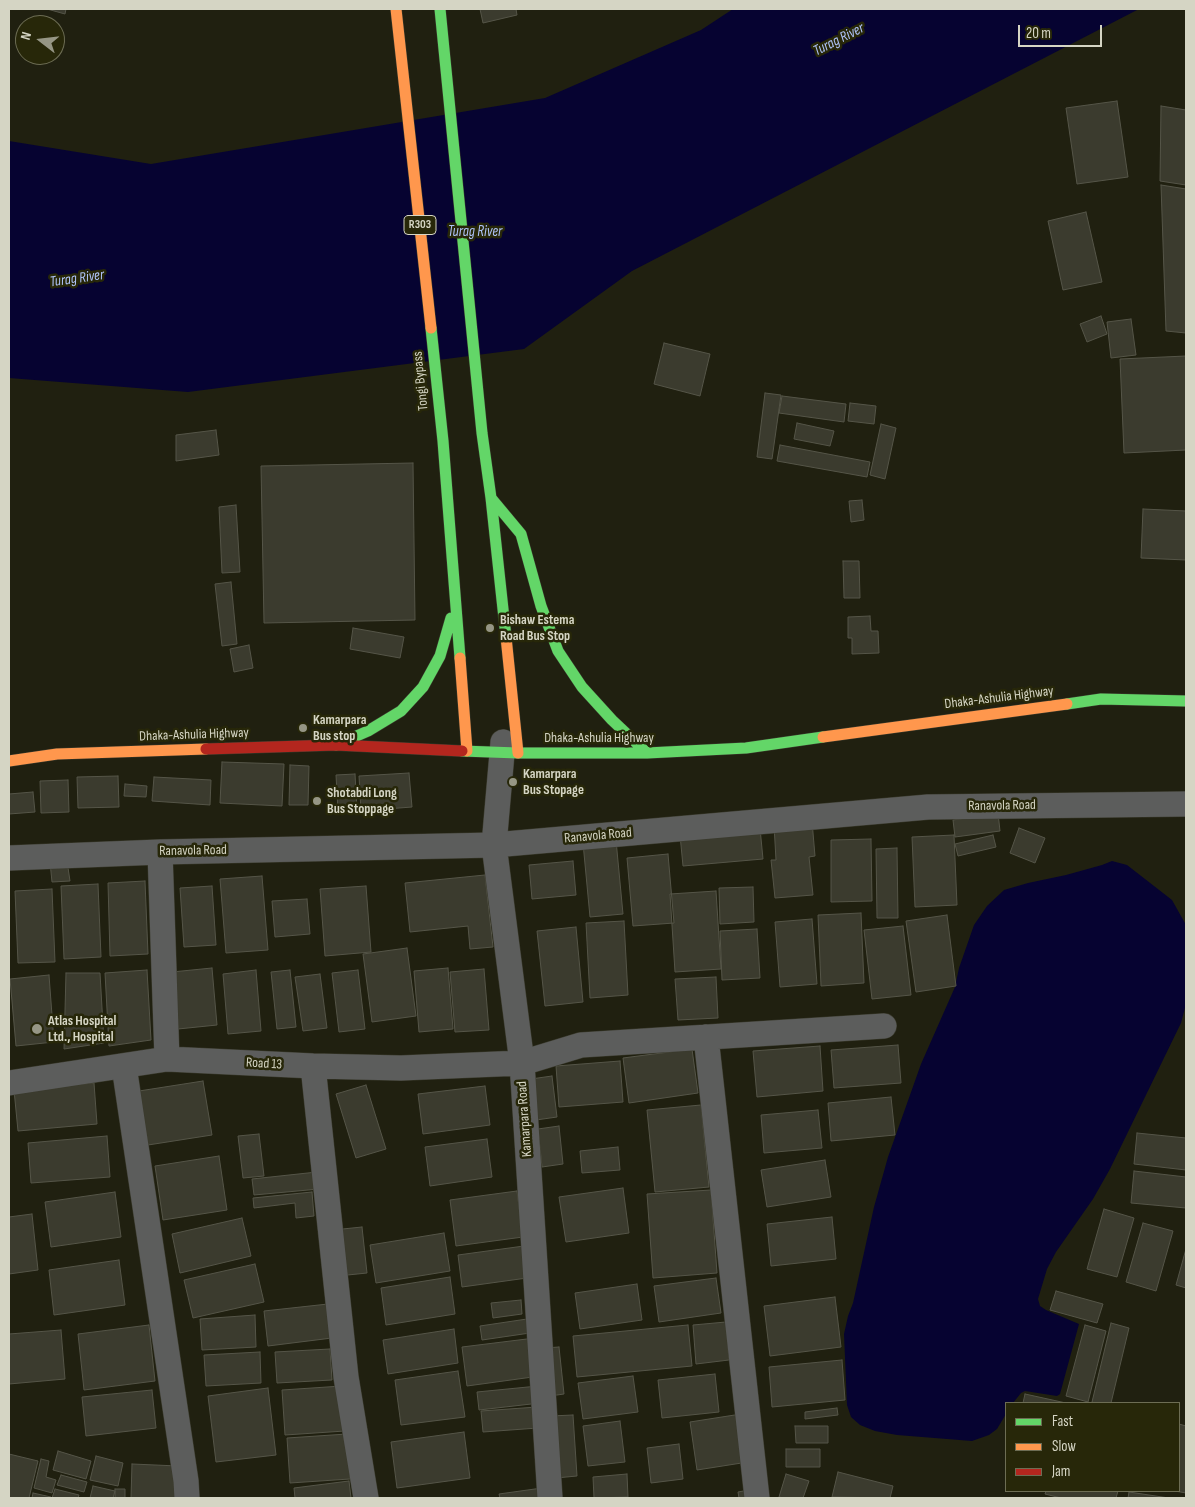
<!DOCTYPE html>
<style>
body{margin:0}
#map{position:relative;width:1195px;height:1507px;overflow:hidden;background:#202010;font-family:"Sofia Sans Condensed",sans-serif}
canvas{display:block}
.frame{position:absolute;inset:0;border:10px solid #d5d5c4;pointer-events:none}
.legend{position:absolute;left:1005px;top:1402px;width:175px;height:90px;box-sizing:border-box;background:#272709;border:1px solid #6d6d54;margin:0;padding:6px 9px;list-style:none;font-size:15px;color:#d5d5c4}
.legend li{display:flex;align-items:center;gap:10px;height:25px}
.legend b{width:25px;border:1px solid #6d6d54}
.north{position:absolute;left:15px;top:15px;width:50px;height:50px;box-sizing:border-box;background:#272709;border:1px solid #6d6d54;border-radius:50%;rotate:286deg;font-size:14px;font-weight:700;line-height:20px;text-align:center;color:#d5d5c4}
.north::after{content:'';display:block;margin:auto;width:18px;height:22px;background:#969685;clip-path:polygon(50% 0,100% 100%,50% 72%,0 100%)}
.scale{position:absolute;left:1018px;top:25px;width:84px;height:22px;box-sizing:border-box;border:2px solid #d5d5c4;border-top:0;padding-left:6px;font-size:15px;line-height:18px;white-space:nowrap;color:#d5d5c4;-webkit-text-stroke:4px #272709;paint-order:stroke}
</style>
<div id="map">
<canvas width="1195" height="1507"></canvas>
<div class="frame"></div>
<ul class="legend">
<li><b style="height:6px;background:#63d668"></b>Fast</li>
<li><b style="height:6px;background:#ff974d"></b>Slow</li>
<li><b style="height:6px;background:#b3261e"></b>Jam</li>
</ul>
<div class="north">N</div>
<div class="scale">20 m</div>
</div>
<script>
const context = document.querySelector('canvas').getContext('2d');
context.lineJoin = 'round';
function paint(path, color) {
  context.fillStyle = color;
  context.fill(path, 'evenodd');
}
function shape(rows) {
  const path = new Path2D();
  for (const r of rows) {
    path.moveTo(r[0], r[1]);
    for (let i = 2; i < r.length; i += 2) path.lineTo(r[i], r[i + 1]);
  }
  return path;
}
function strokePath(path, color, width, dash) {
  context.strokeStyle = color;
  context.lineWidth = width;
  context.lineCap = dash ? 'butt' : 'round';
  context.setLineDash(dash || []);
  context.stroke(path);
}
function write(font, color, halo, rows, align = 'center') {
  context.font = font + ' "Sofia Sans Condensed",sans-serif';
  context.lineWidth = 5;
  context.setLineDash([]);
  context.textBaseline = 'middle';
  context.strokeStyle = halo;
  context.fillStyle = color;
  for (const [text, x, y, turn = 0] of rows) {
    context.save();
    context.translate(x, y);
    context.rotate((+turn || 0) * Math.PI / 180);
    context.textAlign = isNaN(turn) ? turn : align;
    if (halo) context.strokeText(text, 0, 0);
    context.fillText(text, 0, 0);
    context.restore();
  }
}
paint(shape([
 [733,9,1139,9,632,271,524,349,188,392,9,378,9,141,151,164,545,98,701,30],
 [1112,861,1127,865,1172,900,1186,925,1186,1004,1181,1023,1110,1169,1093,1199,1056,1252,1047,1269,1038,1299,1040,1306,1046,1310,1079,1324,1060,1394,1057,1396,1025,1391,1021,1393,1013,1403,1006,1403,1006,1414,997,1429,989,1435,972,1441,897,1435,875,1431,860,1425,851,1417,847,1405,844,1334,848,1316,853,1303,874,1207,888,1157,921,1064,955,987,959,968,974,925,987,906,1004,890,1028,883,1066,875,1102,865]
]), '#060331');
const building = shape([
 [47,9,66,9,65,14,47,9],
 [480,9,516,9,517,15,483,23,480,9],
 [1117,101,1128,177,1077,184,1066,108,1117,101],
 [1161,106,1186,110,1186,185,1160,181,1161,106],
 [1161,185,1186,189,1186,333,1166,331,1161,185],
 [1086,212,1102,282,1063,290,1048,221,1086,212],
 [1101,316,1107,334,1087,342,1080,324,1101,316],
 [1131,319,1136,355,1111,358,1107,322,1131,319],
 [664,343,710,354,700,396,654,384,664,343],
 [1186,356,1186,450,1124,453,1120,359,1186,356],
 [765,393,781,395,772,459,757,457,765,393],
 [782,396,846,404,844,422,779,413,782,396],
 [850,403,876,406,874,424,848,421,850,403],
 [797,423,834,431,830,446,794,439,797,423],
 [881,424,896,428,885,479,870,475,881,424],
 [216,430,219,455,176,461,176,435,216,430],
 [780,445,870,462,867,477,777,461,780,445],
 [413,463,415,620,264,623,261,466,413,463],
 [862,500,864,520,851,522,849,501,862,500],
 [236,505,240,572,222,573,219,507,236,505],
 [1143,509,1186,511,1186,560,1141,558,1143,509],
 [843,561,859,561,860,598,844,598,843,561],
 [231,582,237,644,222,646,215,584,231,582],
 [870,616,871,631,878,631,879,653,852,654,852,638,848,638,848,617,870,616],
 [353,628,404,637,400,658,350,649,353,628],
 [249,645,253,668,234,672,230,649,249,645],
 [222,762,284,764,282,806,220,803,222,762],
 [290,765,309,766,308,805,289,805,290,765],
 [409,773,412,807,361,811,359,776,409,773],
 [355,774,357,809,338,811,336,775,355,774],
 [118,776,119,807,78,808,77,777,118,776],
 [154,777,211,780,210,805,152,801,154,777],
 [68,780,69,812,41,813,40,781,68,780],
 [125,784,147,786,146,797,124,796,125,784],
 [33,792,35,812,9,814,9,794,33,792],
 [998,813,1000,831,955,837,953,820,998,813],
 [812,821,815,856,809,857,813,895,775,898,771,860,776,860,774,825,812,821],
 [760,828,763,859,683,866,680,835,760,828],
 [1019,828,1045,838,1035,863,1010,853,1019,828],
 [954,835,957,905,915,907,912,837,954,835],
 [993,835,996,847,958,856,955,844,993,835],
 [871,839,872,901,831,902,831,840,871,839],
 [616,840,623,914,590,917,583,843,616,840],
 [897,848,898,918,877,918,876,849,897,848],
 [668,854,674,923,633,926,627,858,668,854],
 [67,861,70,881,52,882,50,862,67,861],
 [573,861,576,895,532,899,529,865,573,861],
 [485,875,493,947,470,949,468,926,410,932,405,883,485,875],
 [262,876,268,950,226,953,220,879,262,876],
 [145,881,148,954,110,956,108,883,145,881],
 [98,884,101,957,64,959,61,886,98,884],
 [212,886,216,945,184,947,180,888,212,886],
 [366,886,371,952,325,956,320,889,366,886],
 [753,887,754,922,720,924,719,888,753,887],
 [52,889,55,962,18,963,15,891,52,889],
 [716,891,721,969,675,972,670,894,716,891],
 [307,899,310,934,275,937,272,901,307,899],
 [861,913,864,983,821,986,818,915,861,913],
 [947,915,956,986,916,992,906,921,947,915],
 [812,919,817,984,780,987,775,922,812,919],
 [624,921,628,995,590,998,586,923,624,921],
 [903,926,911,995,872,999,864,930,903,926],
 [576,927,583,1002,545,1006,537,931,576,927],
 [757,929,760,978,722,980,720,931,757,929],
 [407,948,416,1016,372,1022,363,954,407,948],
 [212,968,217,1025,178,1029,172,972,212,968],
 [448,968,453,1029,419,1032,414,971,448,968],
 [484,969,489,1030,455,1032,450,972,484,969],
 [147,970,151,1040,109,1046,105,973,147,970],
 [256,970,261,1031,228,1034,223,974,256,970],
 [290,970,296,1027,277,1029,271,972,290,970],
 [358,970,365,1029,339,1032,332,973,358,970],
 [66,973,100,973,104,1043,64,1049,66,973],
 [320,974,327,1028,303,1031,295,977,320,974],
 [49,975,54,1042,16,1046,10,979,49,975],
 [716,977,718,1018,678,1020,675,979,716,977],
 [898,1045,901,1083,834,1088,831,1050,898,1045],
 [820,1046,823,1091,757,1097,753,1051,820,1046],
 [692,1049,698,1093,629,1103,623,1058,692,1049],
 [620,1061,623,1102,559,1107,556,1066,620,1061],
 [552,1076,557,1117,536,1120,531,1079,552,1076],
 [203,1081,212,1135,148,1145,139,1091,203,1081],
 [94,1083,97,1124,18,1131,14,1090,94,1083],
 [366,1085,386,1149,356,1158,336,1094,366,1085],
 [485,1086,490,1125,423,1134,418,1094,485,1086],
 [891,1097,895,1135,831,1141,828,1103,891,1097],
 [701,1105,709,1187,655,1192,647,1110,701,1105],
 [818,1110,822,1148,764,1153,761,1115,818,1110],
 [559,1126,563,1164,542,1167,538,1129,559,1126],
 [1137,1133,1186,1138,1186,1170,1134,1164,1137,1133],
 [259,1134,264,1176,243,1178,238,1136,259,1134],
 [107,1136,110,1177,31,1183,28,1143,107,1136],
 [487,1139,492,1177,430,1186,425,1147,487,1139],
 [618,1147,620,1170,582,1173,580,1151,618,1147],
 [219,1156,227,1210,163,1220,155,1166,219,1156],
 [825,1160,831,1197,767,1207,761,1170,825,1160],
 [1134,1171,1186,1177,1186,1208,1131,1203,1134,1171],
 [317,1172,319,1189,254,1195,252,1179,317,1172],
 [623,1188,629,1233,566,1242,559,1197,623,1188],
 [711,1190,717,1273,653,1278,647,1194,711,1190],
 [517,1191,523,1237,456,1246,450,1200,517,1191],
 [115,1192,121,1237,51,1247,45,1202,115,1192],
 [312,1192,314,1216,296,1218,295,1203,254,1208,253,1198,312,1192],
 [1104,1209,1134,1218,1117,1277,1087,1269,1104,1209],
 [32,1214,38,1270,9,1274,9,1217,32,1214],
 [832,1217,836,1259,771,1266,767,1224,832,1217],
 [242,1218,251,1256,180,1273,172,1234,242,1218],
 [1143,1223,1173,1231,1156,1291,1126,1282,1143,1223],
 [362,1227,367,1273,338,1276,333,1230,362,1227],
 [444,1233,450,1271,376,1283,370,1245,444,1233],
 [524,1246,527,1278,462,1287,458,1255,524,1246],
 [1186,1249,1186,1288,1176,1285,1186,1249],
 [119,1260,125,1305,54,1315,49,1270,119,1260],
 [255,1264,264,1302,193,1318,184,1280,255,1264],
 [450,1277,455,1314,386,1325,381,1288,450,1277],
 [716,1278,721,1313,659,1322,654,1286,716,1278],
 [637,1284,642,1320,580,1329,575,1293,637,1284],
 [1056,1291,1103,1304,1097,1323,1050,1310,1056,1291],
 [835,1297,841,1347,770,1356,764,1306,835,1297],
 [521,1300,522,1314,493,1318,491,1303,521,1300],
 [328,1304,332,1338,268,1346,264,1311,328,1304],
 [255,1315,256,1347,202,1350,200,1319,255,1315],
 [527,1319,530,1333,482,1340,480,1326,527,1319],
 [726,1322,729,1360,696,1364,693,1325,726,1322],
 [1111,1323,1129,1328,1111,1403,1095,1403,1092,1402,1111,1323],
 [149,1325,155,1381,84,1390,78,1334,149,1325],
 [688,1325,692,1366,577,1377,573,1336,688,1325],
 [1085,1325,1106,1331,1088,1402,1066,1396,1085,1325],
 [454,1329,458,1363,388,1374,383,1340,454,1329],
 [61,1330,65,1379,9,1384,9,1334,61,1330],
 [535,1338,540,1376,467,1386,462,1347,535,1338],
 [559,1347,564,1394,550,1396,545,1348,559,1347],
 [330,1349,332,1380,277,1383,275,1352,330,1349],
 [260,1352,261,1383,206,1386,204,1355,260,1352],
 [842,1360,845,1400,772,1407,769,1367,842,1360],
 [458,1371,465,1417,401,1425,395,1380,458,1371],
 [715,1374,719,1412,662,1418,658,1380,715,1374],
 [633,1376,638,1412,583,1419,578,1383,633,1376],
 [342,1386,345,1431,285,1435,282,1390,342,1386],
 [538,1386,540,1403,479,1410,477,1392,538,1386],
 [268,1388,276,1455,216,1462,208,1396,268,1388],
 [152,1390,156,1428,86,1436,82,1397,152,1390],
 [1025,1394,1066,1403,1023,1403,1025,1394],
 [537,1407,538,1428,483,1432,481,1411,537,1407],
 [837,1408,838,1415,805,1419,805,1412,837,1408],
 [741,1414,748,1462,697,1470,690,1422,741,1414],
 [573,1415,577,1476,556,1478,551,1416,573,1415],
 [620,1421,625,1462,588,1466,583,1426,620,1421],
 [1179,1424,1186,1426,1186,1493,1175,1491,1179,1491,1179,1424],
 [795,1426,828,1426,828,1443,796,1443,795,1426],
 [464,1432,470,1478,397,1488,391,1442,464,1432],
 [347,1434,350,1479,290,1483,287,1438,347,1434],
 [679,1444,683,1479,651,1483,647,1448,679,1444],
 [786,1449,820,1449,820,1467,786,1467,786,1449],
 [58,1451,91,1461,86,1479,53,1470,58,1451],
 [9,1454,38,1461,29,1498,9,1498,9,1454],
 [96,1456,123,1463,118,1486,90,1480,96,1456],
 [41,1459,49,1461,46,1477,56,1480,52,1493,34,1488,41,1459],
 [132,1464,178,1466,177,1498,131,1498,132,1464],
 [838,1472,893,1486,890,1498,832,1497,838,1472],
 [627,1474,628,1497,594,1498,593,1477,627,1474],
 [786,1474,809,1481,803,1498,784,1498,779,1497,786,1474],
 [61,1475,87,1482,84,1492,57,1485,61,1475],
 [349,1481,351,1498,295,1498,294,1488,349,1481],
 [93,1486,115,1491,113,1498,90,1498,93,1486],
 [542,1488,544,1498,500,1498,499,1494,542,1488],
 [55,1489,79,1495,78,1498,52,1498,55,1489],
 [115,1489,125,1489,125,1498,115,1498,115,1489],
 [749,1490,750,1498,739,1498,738,1492,749,1490],
 [1046,1491,1118,1491,1116,1498,1061,1498,1045,1494,1046,1491],
 [1129,1492,1169,1498,1128,1498,1129,1492],
 [33,1493,51,1497,51,1498,32,1498,33,1493]
]);
paint(building, '#3b3b2e');
strokePath(building, '#555548', 1);
const street = shape([
 [503,742,494,845,522,1063,550,1498],
 [160,852,167,1059],
 [9,858,160,852,494,845,928,807,1186,804],
 [706,1037,757,1498],
 [124,1066,186,1481,187,1498],
 [313,1066,346,1377,366,1498],
 [9,1083,167,1059,313,1066,401,1068,522,1063,581,1045,884,1026]
]);
const fast = shape([
 [440,9,482,433,491,498,506,637],
 [431,328,443,441,460,658],
 [491,498,521,534,541,606,558,651,582,687,612,720,647,753],
 [1067,704,1101,699,1186,701],
 [336,745,368,731,401,711,423,687,440,656,451,618],
 [462,751,518,753,647,753,746,748,823,737]
]);
const slow = shape([
 [396,9,431,328],
 [506,637,518,753],
 [460,658,467,751],
 [823,737,1067,704],
 [9,761,57,754,206,749]
]);
const jam = shape([
 [206,749,336,745,462,751]
]);
strokePath(street, '#3b3b2e', 26);
strokePath(fast, '#3b3b2e', 12);
strokePath(slow, '#3b3b2e', 12);
strokePath(jam, '#3b3b2e', 12);
strokePath(street, '#5c5d5c', 25);
strokePath(fast, '#63d668', 11);
strokePath(slow, '#ff974d', 11);
strokePath(jam, '#b3261e', 11);
for (const [x, y, r, color] of [
 [490,628,5,"#969685"],
 [303,728,5,"#969685"],
 [513,782,5,"#969685"],
 [317,801,5,"#969685"],
 [37,1029,6,"#969685"]
]) {
  const dot = new Path2D();
  dot.arc(x, y, r, 0, 2 * Math.PI);
  context.fillStyle = color;
  context.fill(dot);
  strokePath(dot, '#272709', 2);
}
for (const [x, y, w] of [
 [420,225,32]
]) {
  const box = new Path2D();
  box.roundRect(x - w / 2, y - 9.5, w, 19, 4);
  context.fillStyle = '#272709';
  context.fill(box);
  strokePath(box, '#d5d5c4', 1);
}
write('bold 12px', '#d5d5c4', null, [
 ["R303",420,225]
]);
write('14px', '#d5d5c4', '#272709', [
 ["Tongi Bypass",421,381,-96],
 ["Dhaka-Ashulia Highway",999,698,-7],
 ["Dhaka-Ashulia Highway",194,735,-2],
 ["Dhaka-Ashulia Highway",599,738],
 ["Ranavola Road",1002,806,-1],
 ["Ranavola Road",598,836,-5],
 ["Ranavola Road",193,851,-1],
 ["Road 13",264,1064,3],
 ["Kamarpara Road",525,1119,-94]
]);
write('bold 14px', '#d5d5c4', '#272709', [
 ["Bishaw Estema",500,620],
 ["Road Bus Stop",500,636],
 ["Kamarpara",313,720],
 ["Bus stop",313,736],
 ["Kamarpara",523,774],
 ["Bus Stopage",523,790],
 ["Shotabdi Long",327,793],
 ["Bus Stoppage",327,809],
 ["Atlas Hospital",48,1021],
 ["Ltd., Hospital",48,1037]
], 'left');
write('italic 15px', '#aec2f7', '#272709', [
 ["Turag River",839,40,-27],
 ["Turag River",475,232],
 ["Turag River",77,279,-8]
]);
</script>
